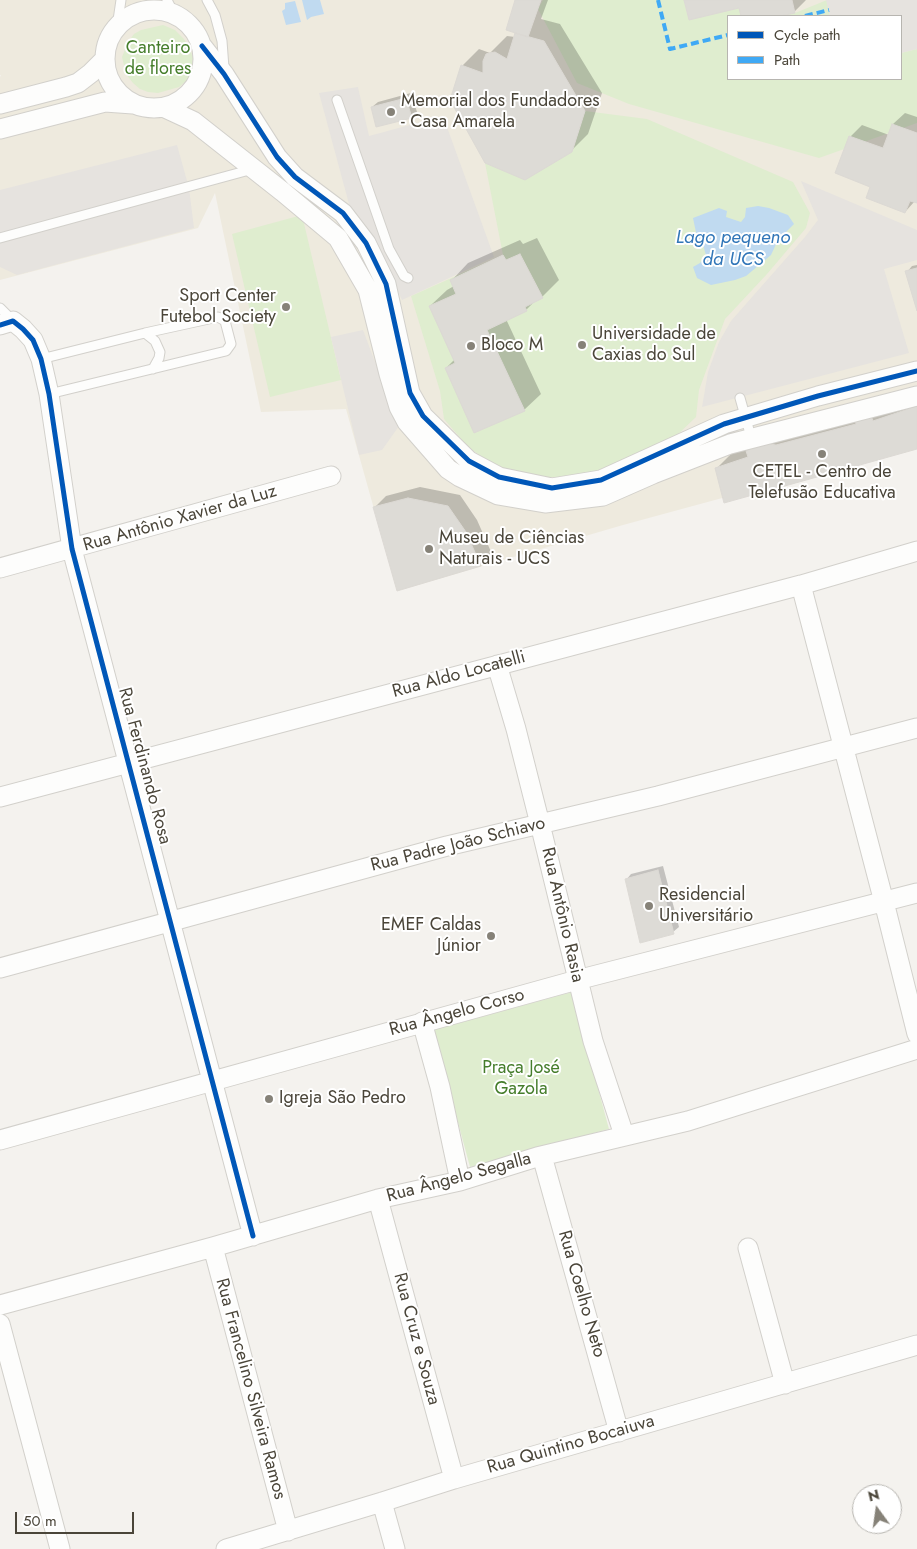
<!DOCTYPE html>
<meta charset="utf-8">
<style>
body{margin:0}
#map{position:relative;width:917px;height:1549px;overflow:hidden;background:#f4f2ee;font-family:Jost,sans-serif}
canvas{display:block}
.legend{position:absolute;left:727px;top:15px;width:175px;height:65px;box-sizing:border-box;background:#fff;border:1px solid #b7b5b0;margin:0;padding:6px 9px;list-style:none;font-size:15px;color:#4a4539}
.legend li{display:flex;align-items:center;gap:10px;height:25px}
.legend b{width:25px;border:1px solid #b7b5b0}
.north{position:absolute;left:852px;top:1484px;width:50px;height:50px;box-sizing:border-box;background:#fff;border:1px solid #b7b5b0;border-radius:50%;rotate:346deg;font-size:14px;font-weight:700;line-height:20px;text-align:center;color:#4a4539}
.north::after{content:'';display:block;margin:auto;width:18px;height:22px;background:#868278;clip-path:polygon(50% 0,100% 100%,50% 72%,0 100%)}
.scale{position:absolute;left:15px;top:1512px;width:119px;height:22px;box-sizing:border-box;border:2px solid #4a4539;border-top:0;padding-left:6px;font-size:15px;line-height:18px;white-space:nowrap;color:#4a4539;-webkit-text-stroke:4px #fff;paint-order:stroke}
</style>
<div id="map">
<canvas width="917" height="1549"></canvas>
<ul class="legend">
<li><b style="height:6px;background:#0057b8"></b>Cycle path</li>
<li><b style="height:6px;background:#3fa9f5"></b>Path</li>
</ul>
<div class="north">N</div>
<div class="scale">50 m</div>
</div>
<script>
const context = document.querySelector('canvas').getContext('2d');
context.lineJoin = 'round';
function paint(path, color) {
  context.fillStyle = color;
  context.fill(path, 'evenodd');
}
function shape(rows) {
  const path = new Path2D();
  for (const r of rows) {
    if (r.length === 3) {
      path.moveTo(r[0] + r[2], r[1]);
      path.arc(r[0], r[1], r[2], 0, 2 * Math.PI);
      continue;
    }
    path.moveTo(r[0], r[1]);
    for (let i = 2; i < r.length; i += 2) path.lineTo(r[i], r[i + 1]);
  }
  return path;
}
function strokePath(path, color, width, dash) {
  context.strokeStyle = color;
  context.lineWidth = width;
  context.lineCap = dash ? 'butt' : 'round';
  context.setLineDash(dash || []);
  context.stroke(path);
}
function write(font, color, halo, rows, align = 'center') {
  context.font = font + ' Jost,sans-serif';
  context.lineWidth = 4;
  context.setLineDash([]);
  context.textBaseline = 'middle';
  context.strokeStyle = halo;
  context.fillStyle = color;
  for (const [text, x, y, turn = 0] of rows) {
    context.save();
    context.translate(x, y);
    context.rotate((+turn || 0) * Math.PI / 180);
    context.textAlign = isNaN(turn) ? turn : align;
    if (halo) context.strokeText(text, 0, 0);
    context.fillText(text, 0, 0);
    context.restore();
  }
}
paint(shape([
 [0,0,917,0,917,445,623,525,397,591,346,409,261,412,215,193,198,228,0,280,0,77,1,75,0,75],
 [728,16,901,16,901,79,728,79]
]), '#eeeade');
paint(shape([
 [543,0,684,0,689,20,739,8,741,16,728,16,728,79,901,79,901,53,917,49,917,123,819,158,629,104,577,83,538,9],
 [827,0,830,16,781,16,795,13],
 [163,25,175,30,184,39,190,49,193,58,190,74,187,80,179,87,158,93,148,92,140,89,133,83,126,74,122,57,128,42,134,34,141,30],
 [585,111,647,119,793,182,810,213,806,228,767,274,725,319,699,390,696,417,674,438,615,467,567,477,525,477,495,465,469,448,444,419,440,391,411,296,503,255,485,163,525,179,572,152],
 [302,215,341,380,270,397,232,234],
 [572,992,609,1129,470,1167,433,1030]
]), '#dfedcf');
paint(shape([
 [826,0,917,0,917,49,901,53,901,16,830,16],
 [358,87,369,136,443,116,494,257,402,300,373,239,349,204,319,93],
 [177,145,189,188,194,228,17,275,0,267,0,190],
 [801,181,917,230,917,260,884,269,909,353,702,407,708,372,719,342,731,321,805,237,818,220],
 [363,330,399,426,382,450,359,455,331,337]
]), '#e6e3df');
paint(shape([
 [302,0,320,0,324,14,311,17,307,20],
 [295,1,301,22,286,25,282,11,285,9,285,3],
 [758,206,769,208,788,215,794,224,778,240,771,255,746,276,735,280,711,285,697,278,693,267,700,263,706,255,703,245,697,237,693,218,719,208,727,211,726,217,741,222,745,217,746,208]
]), '#c0daf0');
paint(shape([
 [517,0,548,0,541,19,560,24,602,93,588,134,571,151,462,66,479,49,490,53,507,36,515,37],
 [685,0,806,0,794,12,776,16,743,16,740,6],
 [411,93,417,112,411,117,372,107,378,102],
 [905,113,917,117,917,202,915,201,905,212,872,186,850,137,862,125,889,135,893,124],
 [537,238,559,280,542,297,535,301,526,310,506,319,541,394,524,410,446,368,454,360,430,306,447,290,454,286,452,280,468,263,520,240,523,244],
 [917,265,917,307,907,272,912,266],
 [917,396,917,447,716,469,733,452],
 [420,487,460,495,477,520,492,554,480,565,375,507,386,496],
 [663,866,679,927,673,932,626,880,631,874]
]), '#0003');
const building = shape([
 [515,0,541,0,528,37,506,30,515,0],
 [684,0,792,0,795,13,781,16,741,16,739,8,689,20,684,0],
 [515,33,544,41,585,111,572,152,525,180,485,163,450,100,461,65,483,73,483,61,486,54,489,53,495,52,507,59,515,33],
 [406,98,412,118,376,127,371,107,406,98],
 [892,124,917,133,917,203,910,201,905,213,866,198,870,187,835,173,849,136,883,148,892,124],
 [520,254,543,298,525,307,527,311,487,330,525,411,474,433,445,368,455,363,429,306,456,294,450,280,503,255,506,260,520,254],
 [917,268,917,311,905,271,917,268],
 [917,406,917,449,724,503,715,468,748,457,746,451,758,442,776,445,856,424,855,418,870,413,873,421,917,406],
 [408,498,448,506,466,532,481,566,397,591,373,507,408,498],
 [658,870,674,934,640,943,625,879,658,870]
]);
paint(building, '#dddbd6');
strokePath(building, '#dcd9d4', 1);
const lane = shape([
 [167,0,174,14],
 [207,0,215,15,222,41,224,68],
 [117,27,121,0],
 [337,100,389,249,404,276,408,278],
 [0,238,253,169],
 [0,308,13,321],
 [145,333,155,341,160,352,159,358,153,369],
 [41,359,145,333,218,317,225,321,231,344,226,351,49,394],
 [740,398,751,437]
]);
const street = shape([
 [154,59,49],
 [202,46,224,74,277,157,295,177,343,213,366,243,386,284,410,393,423,416,469,461,499,477,552,488,601,480,724,424,818,396,917,371],
 [0,104,66,87,78,83,91,73,105,59],
 [165,108,193,121,283,192,338,238,368,290,389,374,399,407,407,422,448,469,460,477,498,495,545,503,603,496,653,474,730,444,917,396],
 [0,129,105,102,133,104],
 [0,325,13,321,23,329,33,340,41,359,49,394,72,549,253,1236],
 [0,568,331,476],
 [801,585,884,902,917,1034],
 [497,665,516,729,540,824,593,1041,624,1135],
 [0,797,801,585,917,551],
 [0,968,447,846,658,796,917,728],
 [422,1022,440,1087,460,1181],
 [0,1140,577,980,917,893],
 [542,1156,619,1432],
 [378,1199,454,1479],
 [213,1247,288,1531],
 [748,1248,785,1384],
 [0,1305,213,1247,378,1199,460,1181,537,1157,688,1121,917,1049],
 [0,1324,60,1549],
 [382,1502,395,1549],
 [226,1549,382,1502,454,1479,917,1345]
]);
strokePath(lane, '#d2d0cb', 11);
strokePath(street, '#d2d0cb', 21);
strokePath(lane, '#fdfdfc', 9);
strokePath(street, '#fdfdfc', 19);
strokePath(shape([
 [658,0,670,49,728,35],
 [805,16,829,10]
]), '#3fa9f5', 4, [8, 4]);
strokePath(shape([
 [202,46,224,74,277,157,295,177,343,213,366,243,386,284,410,393,423,416,469,461,499,477,552,488,601,480,724,424,818,396,917,371],
 [0,325,13,321,23,329,33,340,41,359,49,394,72,549,253,1236]
]), '#0057b8', 5);
for (const [x, y, r, color] of [
 [391,112,5,"#868278"],
 [286,307,5,"#868278"],
 [582,345,5,"#868278"],
 [471,346,5,"#868278"],
 [822,454,5,"#868278"],
 [429,549,5,"#868278"],
 [649,906,5,"#868278"],
 [491,936,5,"#868278"],
 [269,1099,5,"#868278"]
]) {
  const dot = new Path2D();
  dot.arc(x, y, r, 0, 2 * Math.PI);
  context.fillStyle = color;
  context.fill(dot);
  strokePath(dot, '#fff', 2);
}
write('18px', '#457d2b', '#fff', [
 ["Canteiro",158,49],
 ["de flores",158,70],
 ["Praça José",521,1069],
 ["Gazola",521,1090]
]);
write('18px', '#4a4539', '#fff', [
 ["Memorial dos Fundadores",401,102],
 ["- Casa Amarela",401,123],
 ["Sport Center",276,297,"right"],
 ["Futebol Society",276,318,"right"],
 ["Universidade de",592,335],
 ["Caxias do Sul",592,356],
 ["Bloco M",481,346],
 ["CETEL - Centro de",822,473,"center"],
 ["Telefusão Educativa",822,494,"center"],
 ["Museu de Ciências",439,539],
 ["Naturais - UCS",439,560],
 ["Residencial",659,896],
 ["Universitário",659,917],
 ["EMEF Caldas",481,926,"right"],
 ["Júnior",481,947,"right"],
 ["Igreja São Pedro",279,1099]
], 'left');
write('18px', '#4a4539', '#fff', [
 ["Rua Antônio Xavier da Luz",180,519,-16],
 ["Rua Aldo Locatelli",459,675,-15],
 ["Rua Ferdinando Rosa",144,766,75],
 ["Rua Padre João Schiavo",458,845,-14],
 ["Rua Antônio Rasia",562,915,77],
 ["Rua Ângelo Corso",457,1013,-15],
 ["Rua Ângelo Segalla",459,1178,-15],
 ["Rua Coelho Neto",581,1294,74],
 ["Rua Cruz e Souza",416,1339,75],
 ["Rua Francelino Silveira Ramos",250,1389,75],
 ["Rua Quintino Bocaiuva",571,1445,-16]
]);
write('italic 19px', '#3176b8', '#fff', [
 ["Lago pequeno",733,238],
 ["da UCS",733,260]
]);
</script>
